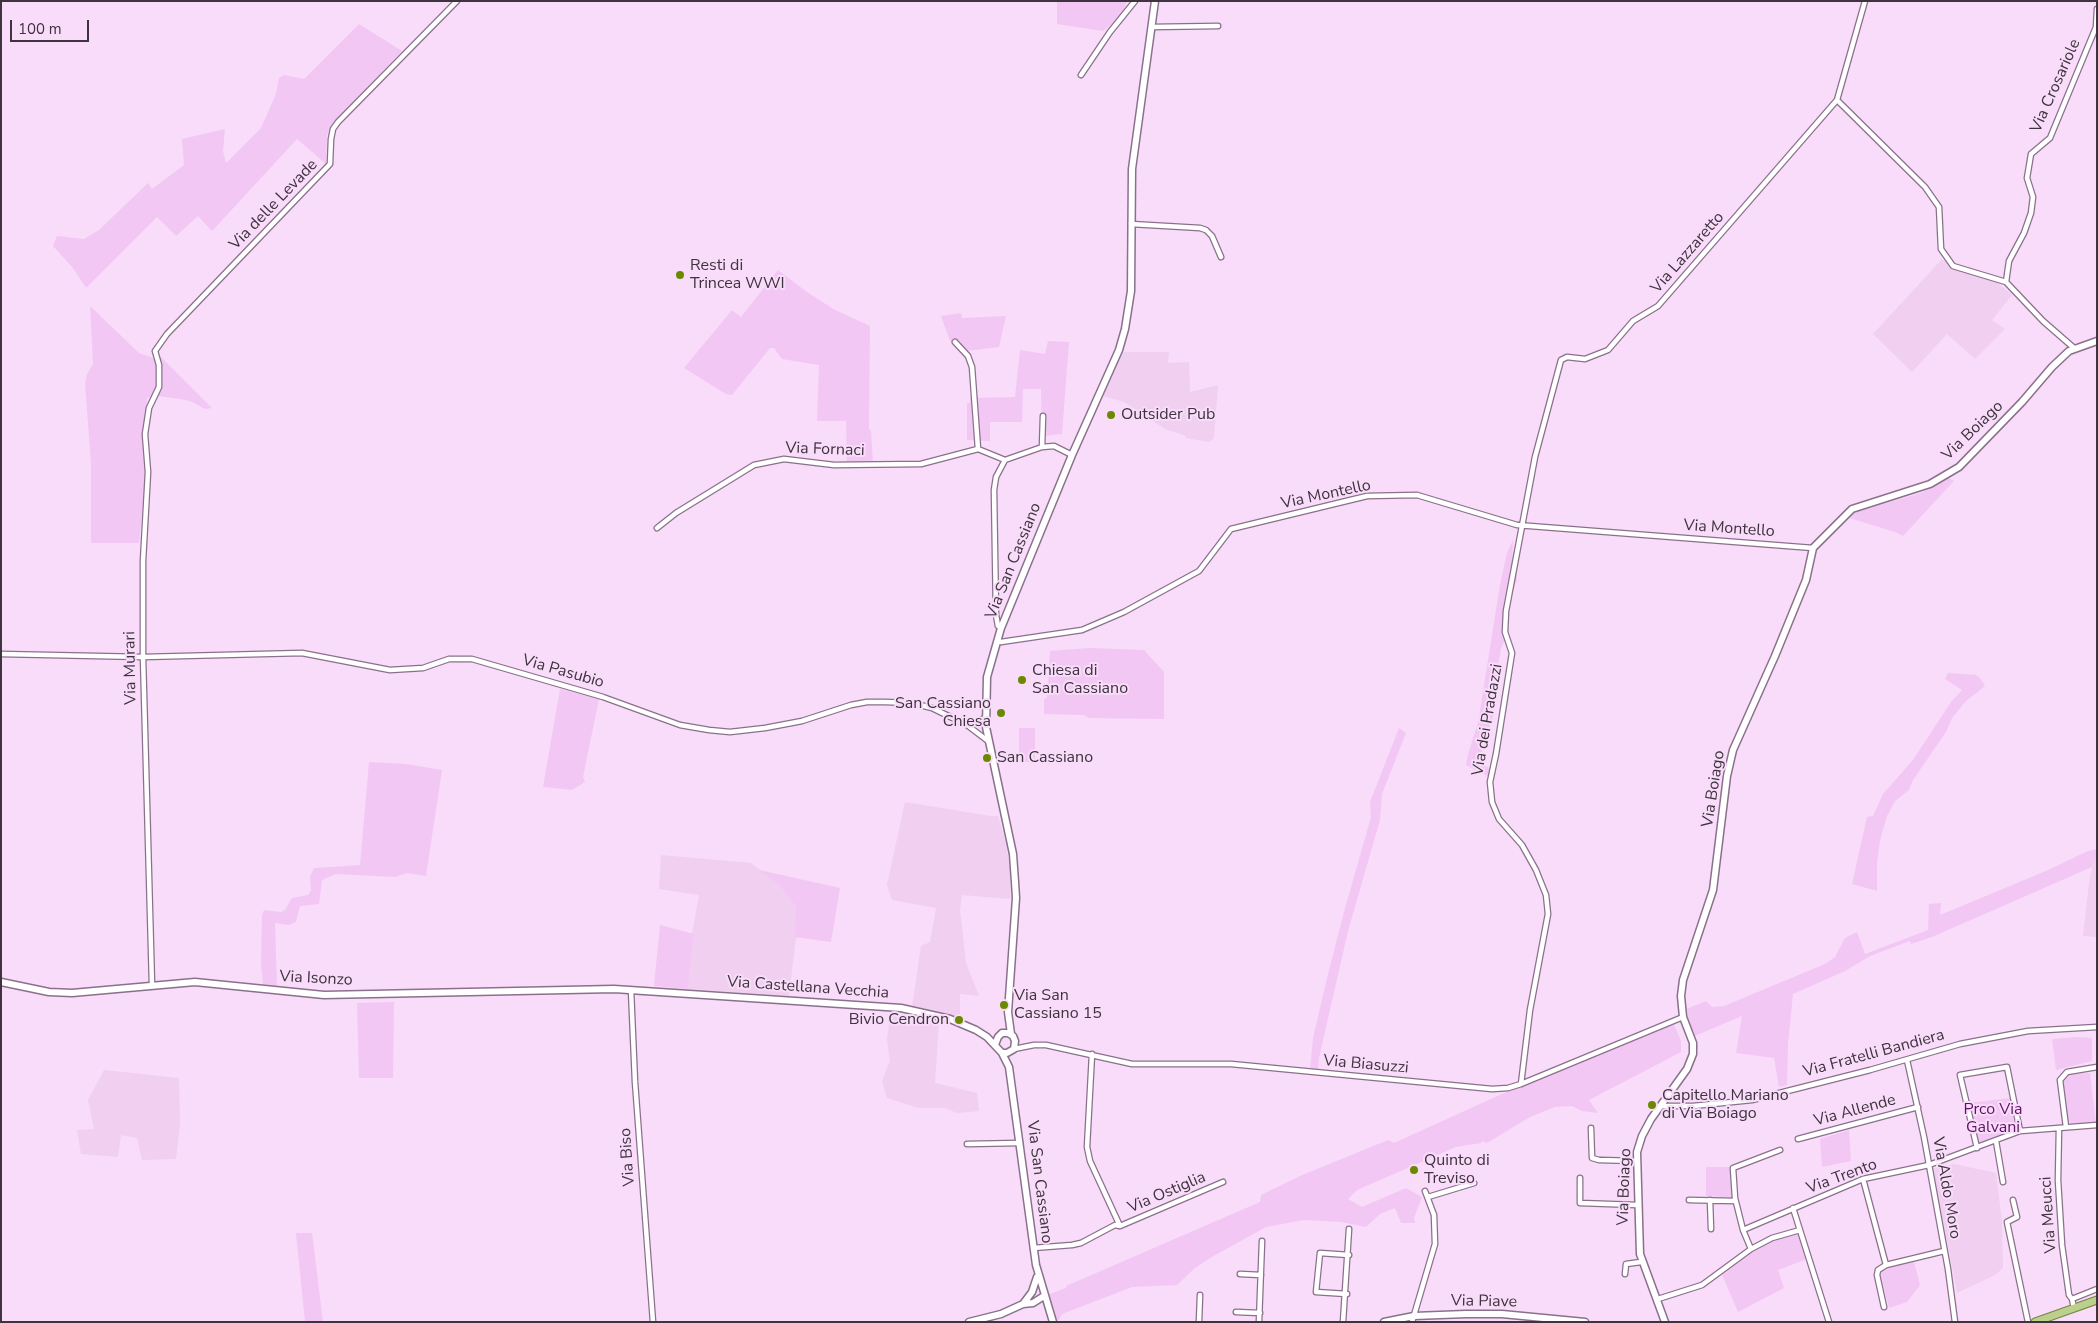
<!DOCTYPE html>
<style>
body{margin:0}
#map{position:relative;width:2098px;height:1323px;overflow:hidden;background:#f8dcf9;font-family:"Nunito Sans",sans-serif}
canvas{display:block}
.frame{position:absolute;inset:0;border:2px solid #3e333e;pointer-events:none}
.scale{position:absolute;left:10px;top:20px;width:79px;height:22px;box-sizing:border-box;border:2px solid #3e333e;border-top:0;padding-left:6px;font-size:15px;line-height:18px;white-space:nowrap;color:#3e333e;-webkit-text-stroke:4px #f8dcf9;paint-order:stroke}
</style>
<div id="map">
<canvas width="2098" height="1323"></canvas>
<div class="frame"></div>
<div class="scale">100 m</div>
</div>
<script>
const context = document.querySelector('canvas').getContext('2d');
context.lineJoin = 'round';
function paint(path, color) {
  context.fillStyle = color;
  context.fill(path, 'evenodd');
}
function shape(rows) {
  const path = new Path2D();
  for (const r of rows) {
    path.moveTo(r[0], r[1]);
    for (let i = 2; i < r.length; i += 2) path.lineTo(r[i], r[i + 1]);
  }
  return path;
}
function strokePath(path, color, width, dash) {
  context.strokeStyle = color;
  context.lineWidth = width;
  context.lineCap = dash ? 'butt' : 'round';
  context.setLineDash(dash || []);
  context.stroke(path);
}
function write(font, color, halo, rows, align = 'center') {
  context.font = font + ' "Nunito Sans",sans-serif';
  context.lineWidth = 4;
  context.setLineDash([]);
  context.textBaseline = 'middle';
  context.strokeStyle = halo;
  context.fillStyle = color;
  for (const [text, x, y, turn = 0] of rows) {
    context.save();
    context.translate(x, y);
    context.rotate((+turn || 0) * Math.PI / 180);
    context.textAlign = isNaN(turn) ? turn : align;
    if (halo) context.strokeText(text, 0, 0);
    context.fillText(text, 0, 0);
    context.restore();
  }
}
paint(shape([
 [1942,259,1949,265,1992,278,2012,295,1992,320,2005,329,1975,359,1947,334,1912,372,1873,334],
 [1122,352,1169,352,1168,363,1189,362,1190,392,1218,385,1214,438,1209,442,1186,438,1186,436,1165,429,1124,402,1103,396],
 [905,802,990,816,998,816,1006,844,1011,875,1010,899,962,895,960,910,966,963,979,996,960,994,960,1019,912,1007,921,946,930,942,936,908,892,900,887,885],
 [661,855,751,863,779,885,796,907,796,937,789,996,688,989,694,935,692,934,699,895,659,889],
 [2097,860,2097,937,2083,936,2089,884,2093,861],
 [890,1016,939,1021,935,1083,977,1093,979,1111,957,1113,945,1108,918,1108,887,1098,882,1081,890,1061,887,1040],
 [104,1070,179,1078,180,1123,176,1159,142,1160,137,1138,121,1135,118,1157,81,1154,77,1130,94,1129,88,1100],
 [1954,1164,1996,1173,2002,1222,2003,1265,2003,1268,1995,1275,1957,1293,1933,1169]
]), '#f0cff1');
paint(shape([
 [1057,1,1127,1,1121,17,1103,31,1057,24],
 [359,24,402,51,331,125,327,135,326,164,297,139,212,231,198,216,176,236,157,217,86,288,73,268,53,246,57,236,84,239,99,230,148,183,152,189,184,165,182,139,225,129,223,151,226,163,261,128,276,94,279,78,284,75,304,79],
 [778,270,807,292,835,310,870,326,869,429,871,431,873,463,847,463,846,421,817,421,819,365,782,359,774,348,770,348,732,395,726,394,684,368,732,310,741,317],
 [90,306,139,353,153,358,158,354,212,408,205,409,190,401,180,399,158,396,147,398,145,483,139,543,91,543,91,463,85,384,87,374,93,364],
 [961,313,962,318,1006,316,999,347,966,351,966,357,950,341,941,316],
 [1048,341,1069,342,1062,434,1042,436,1041,389,1023,389,1022,422,990,422,990,441,967,440,967,403,970,403,970,398,1015,397,1020,350,1045,354],
 [1949,478,1954,481,1903,536,1895,532,1846,517,1862,510,1921,493],
 [1513,540,1512,569,1517,570,1517,580,1511,596,1507,619,1508,633,1501,648,1497,673,1494,713,1479,762,1491,769,1495,775,1493,779,1466,765,1468,754,1478,723,1500,585,1507,553],
 [1090,648,1144,650,1164,672,1164,719,1089,718,1084,715,1044,714,1044,699,1047,698,1050,651],
 [1948,673,1976,675,1980,678,1985,686,1966,701,1952,718,1946,732,1913,780,1909,790,1895,801,1887,816,1880,840,1877,864,1877,891,1852,884,1867,817,1873,816,1883,794,1913,760,1951,702,1962,690,1945,679],
 [560,689,599,699,583,777,585,782,572,790,543,787],
 [1019,728,1035,728,1035,762,1019,762],
 [1399,728,1406,733,1382,794,1380,820,1348,931,1319,1058,1318,1071,1310,1070,1313,1038,1328,974,1344,912,1371,817,1370,802],
 [369,762,406,764,442,770,426,876,407,873,395,877,336,874,322,880,319,904,300,906,296,922,288,925,275,923,277,986,263,984,261,964,262,916,264,910,281,912,285,910,292,898,308,895,311,891,310,877,314,868,360,865],
 [2097,849,2097,860,2093,861,2092,867,1932,937,1911,944,1910,941,1870,956,1845,971,1793,994,1788,1044,1787,1085,1779,1087,1774,1058,1736,1053,1742,1016,1690,1038,1679,1012,1706,1001,1712,1007,1724,1006,1825,964,1835,957,1845,938,1857,932,1865,954,1928,930,1929,904,1941,903,1940,915,2046,871,2088,851],
 [759,870,840,888,831,942,795,937,796,907,779,885],
 [660,925,694,934,688,989,654,986],
 [394,1002,393,1078,359,1078,357,1003],
 [1673,1022,1681,1041,1681,1052,1589,1100,1598,1113,1582,1111,1572,1106,1555,1107,1530,1117,1487,1143,1482,1141,1481,1143,1456,1147,1357,1190,1348,1199,1362,1207,1406,1188,1422,1197,1414,1218,1415,1223,1401,1223,1395,1208,1380,1214,1366,1227,1341,1222,1304,1220,1266,1227,1210,1258,1195,1268,1177,1285,1132,1287,1062,1314,1059,1320,1057,1320,1047,1295,1066,1288,1066,1286,1260,1202,1261,1195,1300,1176,1388,1140,1394,1143,1546,1074],
 [2077,1037,2092,1038,2092,1061,2056,1070,2052,1039],
 [2090,1073,2096,1124,2071,1124,2068,1120,2063,1080,2067,1074],
 [2010,1098,2015,1128,2011,1132,1978,1144,1969,1103],
 [1849,1130,1851,1161,1822,1167,1820,1139],
 [1706,1167,1732,1167,1734,1198,1706,1196],
 [296,1233,312,1233,323,1322,305,1322],
 [1799,1233,1807,1259,1778,1270,1784,1288,1738,1312,1722,1275,1750,1254,1771,1242],
 [1914,1262,1920,1285,1907,1302,1889,1308,1879,1269]
]), '#f2c7f4');
const street = shape([
 [1151,27,1218,26],
 [1081,75,1110,32,1135,1],
 [1837,100,1925,187,1939,207,1941,249,1953,266,2006,282,2043,321,2074,348],
 [1131,224,1200,228,1206,230,1212,236,1221,257],
 [2006,282,2009,261,2024,233,2031,213,2033,197,2027,178,2031,154,2050,138,2096,27,2097,9],
 [955,342,968,356,972,367,978,449,1005,460,1042,447,1054,446,1072,455],
 [1042,447,1043,416],
 [657,528,676,513,754,465,784,459,834,465,921,464,978,449],
 [1001,628,998,626,996,615,994,490,996,477,1005,460],
 [997,641,1001,642,1082,630,1124,612,1199,571,1231,529,1367,496,1417,495,1517,525,1813,548],
 [1,654,143,657,302,653,390,670,423,668,449,659,472,659,603,697,680,725,709,730,730,732,765,728,802,721,851,705,867,702,885,702,912,703,932,708,967,725,988,741],
 [967,725,985,718],
 [152,985,143,657,143,561,148,472,145,434,149,408,159,387,159,365,155,351,167,334,330,164,331,139,333,129,338,122,457,1],
 [631,990,635,1082,653,1322],
 [1014,1049,1034,1045,1046,1045,1132,1064,1231,1064,1492,1089,1508,1088,1521,1084,1683,1017],
 [1092,1054,1087,1147,1090,1161,1120,1226],
 [1907,1060,1924,1137,1948,1269,1955,1322],
 [1521,1084,1530,1010,1548,914,1546,895,1536,870,1522,845,1499,819,1492,802,1490,782,1496,754,1512,653,1505,632,1506,611,1535,457,1561,360,1567,357,1585,359,1608,350,1633,321,1658,306,1837,100,1865,1],
 [1660,1106,1693,1106,1752,1100,1870,1070,1960,1044,2028,1031,2097,1027],
 [2066,1127,2060,1080,2067,1072,2097,1067],
 [1591,1128,1592,1158,1599,1160,1637,1161],
 [2059,1128,2058,1180,2062,1245,2069,1295,2072,1299,2074,1308],
 [1798,1139,1918,1107],
 [1996,1141,2003,1182],
 [967,1144,1020,1143],
 [1977,1148,1960,1075,2007,1067,2020,1131],
 [1580,1178,1580,1203,1637,1205],
 [1863,1179,1886,1265],
 [1428,1197,1474,1183],
 [1689,1200,1735,1201],
 [1710,1200,1711,1229],
 [2013,1200,2017,1217,2007,1222,2028,1322],
 [1793,1208,1829,1322],
 [1743,1230,1863,1179,1929,1165,2020,1131,2097,1125],
 [1033,1248,1072,1245,1081,1243,1115,1225,1120,1226,1223,1182],
 [1751,1249,1743,1230,1735,1198,1733,1168,1780,1150],
 [1240,1274,1261,1275],
 [1625,1274,1626,1264,1641,1262],
 [1347,1294,1316,1292,1320,1253,1349,1255],
 [1658,1299,1702,1285,1751,1249,1772,1238,1800,1230],
 [2072,1299,2097,1289],
 [1884,1307,1877,1275,1878,1270,1886,1265,1944,1251],
 [1236,1312,1260,1313],
 [1199,1322,1200,1295],
 [1259,1322,1262,1241],
 [1343,1322,1349,1229],
 [1412,1322,1435,1244,1434,1215,1425,1191]
]);
const secondary = shape([
 [1,982,49,992,72,993,195,982,324,995,614,989,901,1008,950,1019,976,1030,987,1037,1002,1053,1009,1067,1036,1265,1053,1322],
 [1011,1034,1008,1012,1016,898,1015,882,1013,854,986,727,987,677,1001,628,1072,455,1119,350,1125,329,1131,291,1132,169,1155,1],
 [995,1045,998,1037,1002,1033,1008,1033,1013,1036,1015,1041,1014,1049,1007,1053,1002,1053],
 [1023,1304,1032,1292,1037,1277],
 [969,1322,1001,1314,1023,1304,1033,1303,1044,1296],
 [1384,1322,1414,1316,1466,1314,1502,1314,1585,1322],
 [1665,1322,1640,1254,1637,1152,1642,1136,1651,1119,1687,1069,1693,1054,1693,1043,1683,1017,1681,996,1683,980,1713,890,1727,776,1733,750,1775,656,1806,580,1813,548,1852,509,1930,484,1959,467,2022,402,2052,367,2069,351,2097,341]
]);
const primary = shape([
 [2035,1322,2097,1300]
]);
strokePath(street, '#8a718b', 7);
strokePath(secondary, '#8a718b', 9);
strokePath(primary, '#738440', 9);
strokePath(street, '#fff', 4.5);
strokePath(secondary, '#fff', 6);
strokePath(primary, '#bcd08d', 7);
for (const [x, y, r, color] of [
 [680,275,5,"#6a8800"],
 [1111,415,5,"#6a8800"],
 [1022,680,5,"#6a8800"],
 [1001,713,5,"#6a8800"],
 [987,758,5,"#6a8800"],
 [1004,1005,5,"#6a8800"],
 [959,1020,5,"#6a8800"],
 [1652,1105,5,"#6a8800"],
 [1414,1170,5,"#6a8800"]
]) {
  const dot = new Path2D();
  dot.arc(x, y, r, 0, 2 * Math.PI);
  context.fillStyle = color;
  context.fill(dot);
  strokePath(dot, '#f8dcf9', 2);
}
write('16px', '#3e333e', '#f8dcf9', [
 ["Via Crosariole",2056,86,-66],
 ["Via delle Levade",274,205,-46],
 ["Via Lazzaretto",1688,253,-49],
 ["Via Boiago",1973,431,-44],
 ["Via Fornaci",825,450,2],
 ["Via Montello",1326,495,-12],
 ["Via Montello",1729,529,4],
 ["Via San Cassiano",1014,561,-68],
 ["Via Murari",131,668,-91],
 ["Via Pasubio",563,672,16],
 ["Via dei Pradazzi",1488,720,-80],
 ["Via Boiago",1714,789,-81],
 ["Via Isonzo",316,979,3],
 ["Via Castellana Vecchia",808,988,4],
 ["Via Fratelli Bandiera",1874,1054,-15],
 ["Via Biasuzzi",1366,1065,5],
 ["Via Allende",1855,1111,-15],
 ["Via Biso",628,1157,-94],
 ["Via Trento",1842,1177,-20],
 ["Via San Cassiano",1039,1182,83],
 ["Via Boiago",1625,1187,-88],
 ["Via Aldo Moro",1946,1188,80],
 ["Via Ostiglia",1167,1193,-23],
 ["Via Meucci",2049,1215,-94],
 ["Via Piave",1484,1302,1]
]);
write('16px', '#3e333e', '#f8dcf9', [
 ["Resti di",690,266],
 ["Trincea WWI",690,284],
 ["Outsider Pub",1121,415],
 ["Chiesa di",1032,671],
 ["San Cassiano",1032,689],
 ["San Cassiano",991,704,"right"],
 ["Chiesa",991,722,"right"],
 ["San Cassiano",997,758],
 ["Via San",1014,996],
 ["Cassiano 15",1014,1014],
 ["Bivio Cendron",949,1020,"right"],
 ["Capitello Mariano",1662,1096],
 ["di Via Boiago",1662,1114],
 ["Quinto di",1424,1161],
 ["Treviso",1424,1179]
], 'left');
write('16px', '#5f1165', '#f8dcf9', [
 ["Prco Via",1993,1110],
 ["Galvani",1993,1128]
]);
</script>
